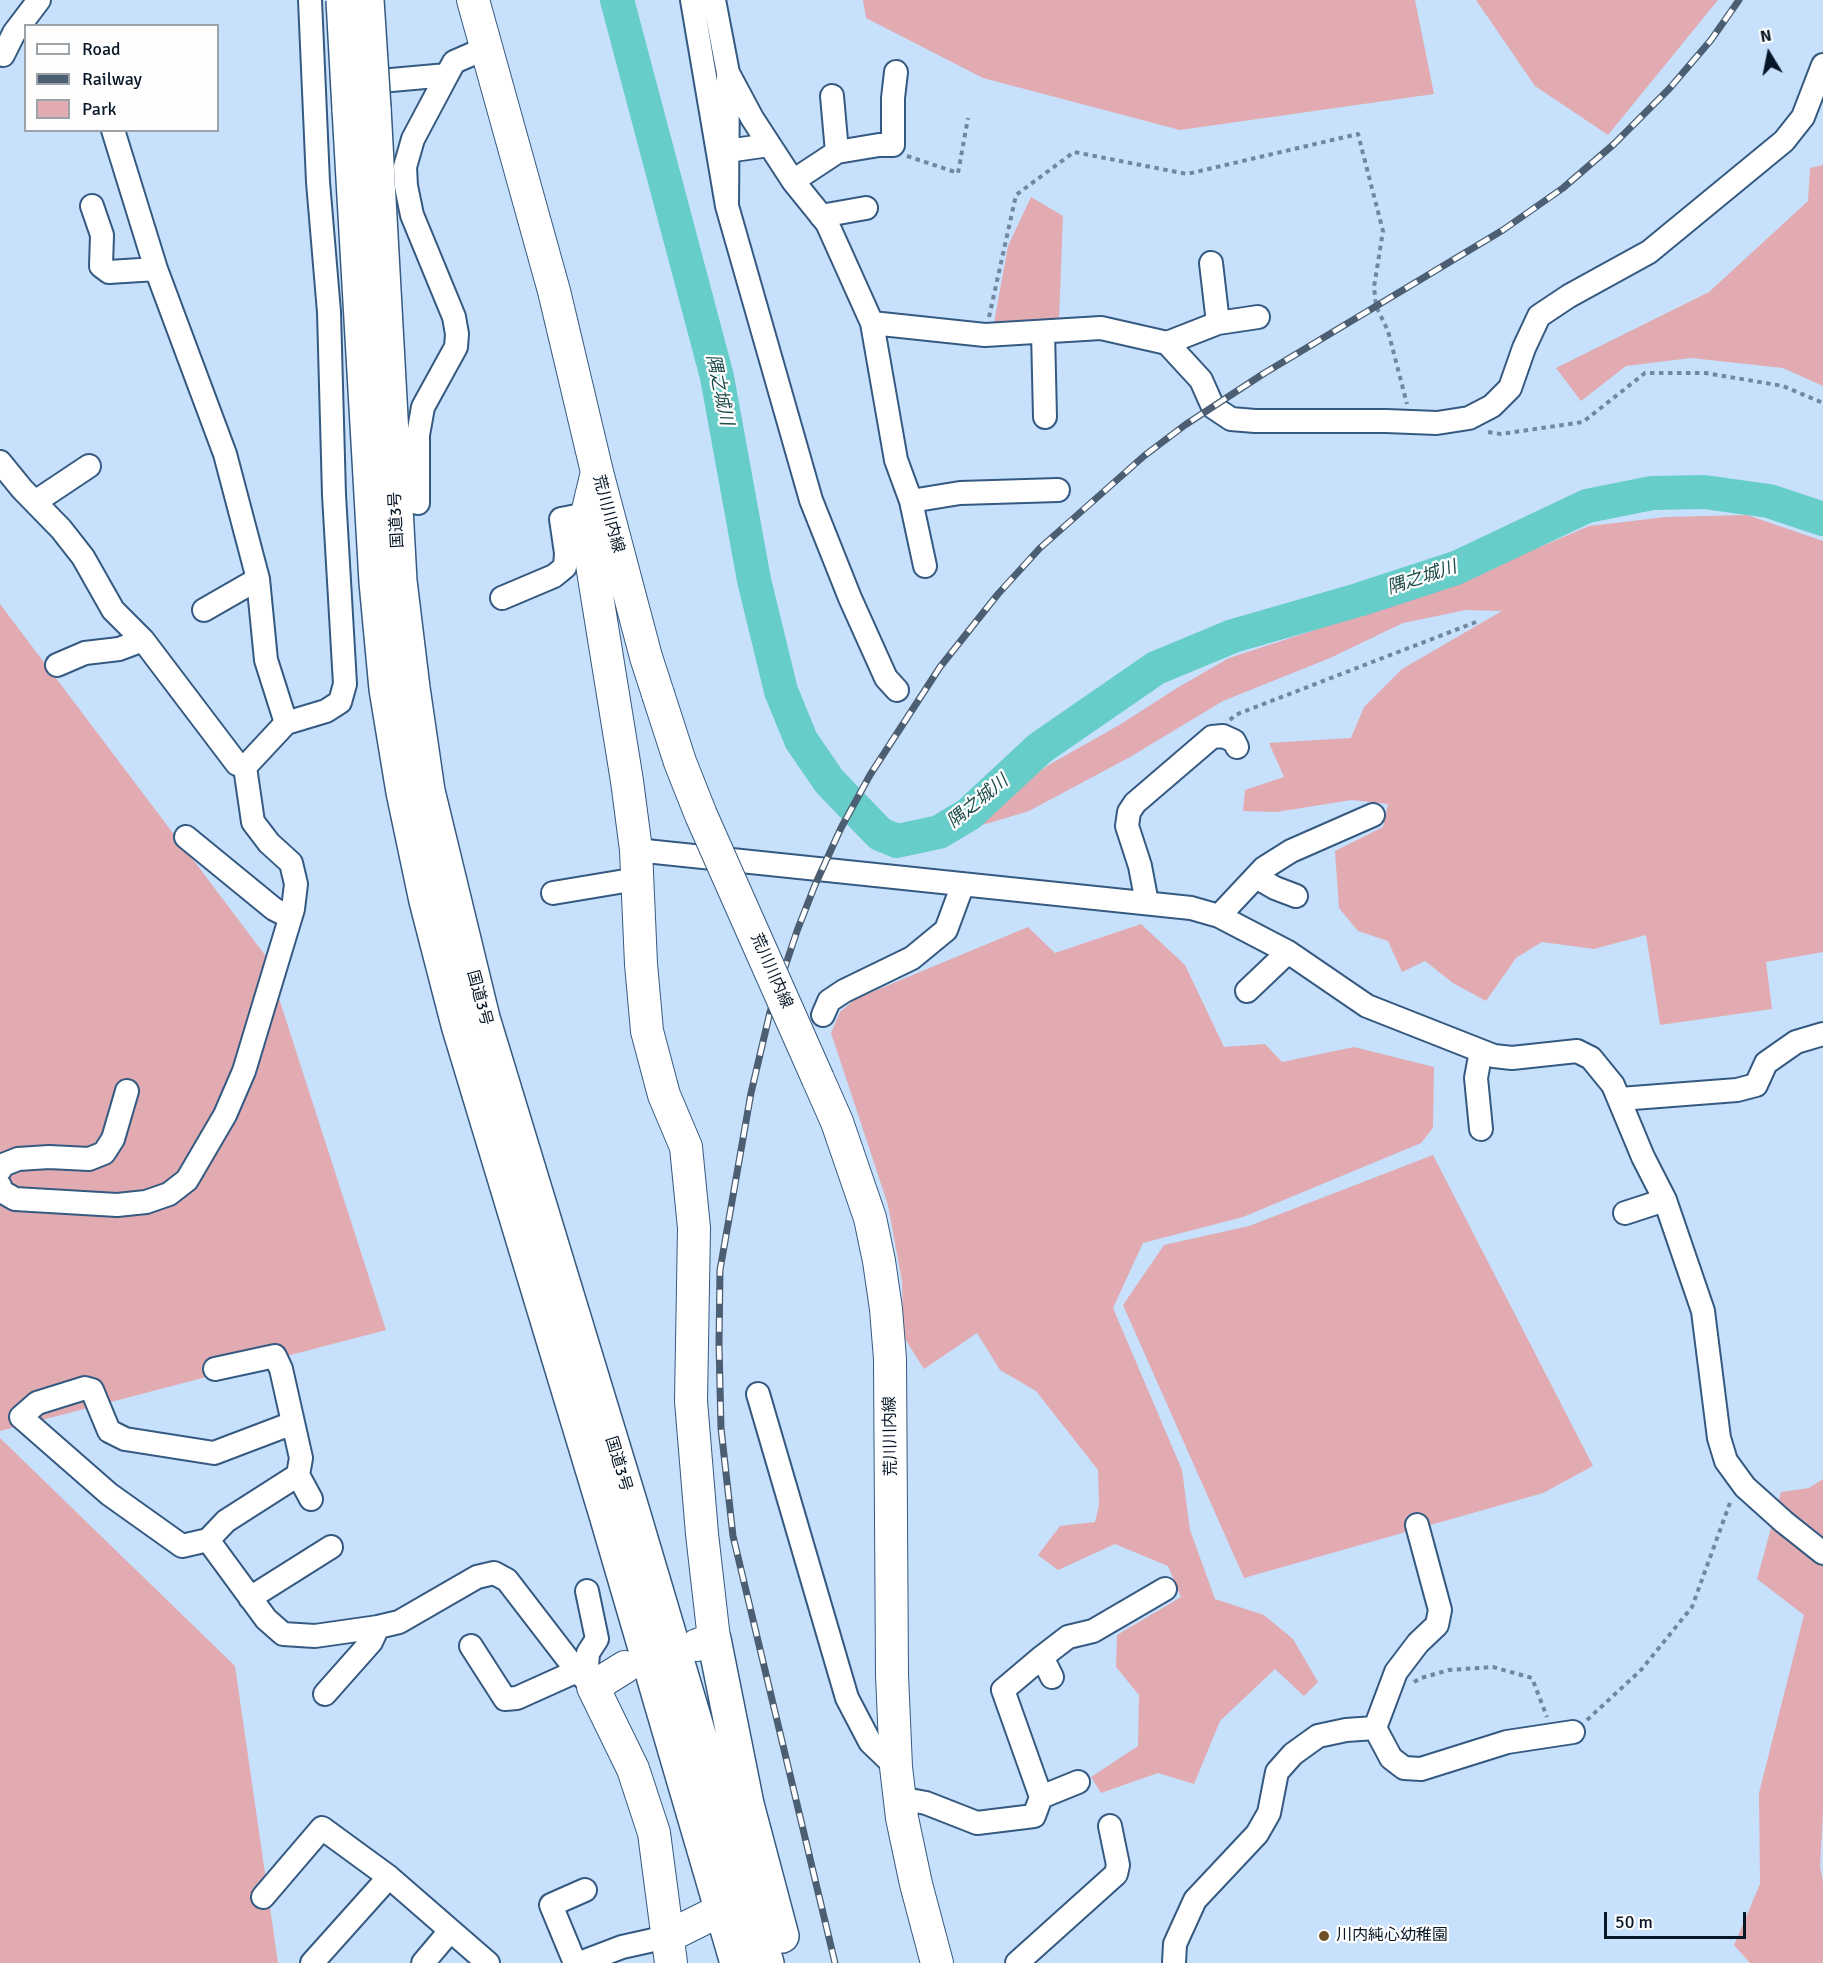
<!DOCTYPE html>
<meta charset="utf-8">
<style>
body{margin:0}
#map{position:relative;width:1823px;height:1963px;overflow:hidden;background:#c7e0fc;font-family:Signika,sans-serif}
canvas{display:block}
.legend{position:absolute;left:24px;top:24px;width:195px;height:108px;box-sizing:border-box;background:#fefefe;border:2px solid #9ba2a8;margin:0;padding:8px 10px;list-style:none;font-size:18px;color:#071727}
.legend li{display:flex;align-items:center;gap:12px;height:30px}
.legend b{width:30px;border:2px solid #9ba2a8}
.north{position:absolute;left:1739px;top:24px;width:60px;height:60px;-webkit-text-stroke:4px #fefefe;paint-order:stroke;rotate:350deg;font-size:16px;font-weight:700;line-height:24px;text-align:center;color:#071727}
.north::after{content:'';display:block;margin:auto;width:21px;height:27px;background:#071727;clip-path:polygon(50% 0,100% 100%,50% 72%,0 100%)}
.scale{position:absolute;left:1604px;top:1912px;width:142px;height:27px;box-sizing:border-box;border:3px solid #071727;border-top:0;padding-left:8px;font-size:18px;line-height:21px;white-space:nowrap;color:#071727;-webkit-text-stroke:4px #fefefe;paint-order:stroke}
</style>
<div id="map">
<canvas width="1823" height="1963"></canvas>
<ul class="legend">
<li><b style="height:8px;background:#fff"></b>Road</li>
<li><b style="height:8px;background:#4b5e72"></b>Railway</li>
<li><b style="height:16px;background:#e1abb1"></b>Park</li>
</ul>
<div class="north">N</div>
<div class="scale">50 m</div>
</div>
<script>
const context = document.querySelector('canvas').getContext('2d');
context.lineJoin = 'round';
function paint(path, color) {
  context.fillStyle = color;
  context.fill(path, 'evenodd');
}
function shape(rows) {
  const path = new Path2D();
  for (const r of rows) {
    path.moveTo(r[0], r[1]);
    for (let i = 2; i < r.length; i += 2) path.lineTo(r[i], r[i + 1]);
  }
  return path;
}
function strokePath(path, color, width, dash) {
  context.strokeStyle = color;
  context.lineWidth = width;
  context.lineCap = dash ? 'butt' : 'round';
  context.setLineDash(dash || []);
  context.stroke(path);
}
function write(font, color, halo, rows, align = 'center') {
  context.font = font + ' Signika,"Noto Sans JP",sans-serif';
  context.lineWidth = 4.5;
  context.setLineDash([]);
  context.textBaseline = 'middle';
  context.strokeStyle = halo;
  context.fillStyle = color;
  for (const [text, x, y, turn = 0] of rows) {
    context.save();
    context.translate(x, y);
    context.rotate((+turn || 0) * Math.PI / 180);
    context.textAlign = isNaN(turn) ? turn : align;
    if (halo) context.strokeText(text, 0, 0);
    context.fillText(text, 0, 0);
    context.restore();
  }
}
paint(shape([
 [863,0,1415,0,1434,94,1180,130,983,78,866,18],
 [1476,0,1718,0,1608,135,1535,86],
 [1823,165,1823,386,1783,368,1691,358,1626,366,1581,401,1556,368,1709,292,1808,201,1810,168],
 [1031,197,1063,216,1059,320,994,323,1008,246],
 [1747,515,1823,541,1823,952,1766,962,1772,1009,1660,1025,1646,935,1594,949,1542,942,1516,958,1486,1001,1453,983,1425,961,1402,972,1388,941,1358,931,1339,908,1335,851,1383,827,1388,804,1352,800,1276,812,1243,811,1245,790,1284,777,1269,743,1351,738,1364,707,1402,669,1502,611,1466,610,1403,623,1330,658,1223,701,1130,757,1029,811,963,831,1047,766,1121,724,1177,688,1229,658,1388,606,1505,562,1589,526,1666,517],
 [0,604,265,955,386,1330,0,1431],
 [1141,924,1185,965,1224,1047,1265,1044,1282,1062,1354,1047,1434,1067,1433,1128,1421,1143,1243,1217,1143,1243,1113,1308,1182,1470,1190,1530,1215,1599,1264,1615,1293,1639,1318,1682,1304,1696,1275,1669,1220,1721,1194,1784,1158,1773,1101,1793,1091,1777,1138,1746,1139,1695,1116,1667,1117,1635,1181,1597,1168,1566,1115,1544,1058,1570,1038,1555,1060,1526,1095,1522,1099,1505,1098,1470,1036,1391,1000,1370,977,1333,924,1369,903,1336,902,1281,888,1205,831,1033,840,1012,855,999,1028,927,1055,953],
 [1433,1155,1593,1466,1543,1493,1244,1578,1123,1305,1164,1245,1249,1226],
 [0,1438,235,1666,278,1963,0,1963],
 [1823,1479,1823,1813,1820,1866,1823,1882,1823,1963,1750,1963,1734,1945,1760,1884,1759,1793,1804,1615,1757,1579,1781,1492,1809,1488]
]), '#e1abb1');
strokePath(shape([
 [617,0,717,377,754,580,781,691,801,740,829,781,880,834,897,841,939,832,969,814,1040,748,1156,668,1233,636,1358,600,1456,568,1587,506,1652,493,1704,492,1769,501,1823,519]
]), '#67cdc8', 34);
const street = shape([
 [692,0,727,206,728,77],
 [714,0,728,73,752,118,793,181,827,223,872,323,985,335,1101,328,1167,343,1201,380,1213,407,1231,419,1255,421,1386,421,1437,423,1469,418,1492,406,1510,388,1524,348,1539,316,1569,296,1649,252,1784,141,1803,117,1823,65],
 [3,55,14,33,39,0],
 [358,83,447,75,454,62,486,48],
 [113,130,156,269,225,454,258,579,266,660,286,723],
 [727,151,769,145],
 [837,152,879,145,893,145,893,98,896,72],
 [793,181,837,152,832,96],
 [92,206,102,235,101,266,109,272,156,269],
 [727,206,811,500,850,598,886,678,897,690],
 [821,216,866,208],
 [1211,263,1218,323],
 [872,323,896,460,911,501,925,566],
 [1043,332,1045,417],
 [1167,343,1218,323,1258,317],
 [0,462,22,489,61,529,83,557,113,610,143,640,237,764,245,767],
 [911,501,960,493,1058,490],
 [35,502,89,466],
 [418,503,418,435,423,407,456,347,457,334,454,317,412,215,406,186,405,167,413,139,447,75],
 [502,598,554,576,565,567,566,553,561,519,587,514],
 [204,610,258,579],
 [57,665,85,653,119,649,143,640],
 [186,837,274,909,290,917],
 [636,850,1191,908,1219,916,1288,952,1367,1006,1494,1056,1512,1058,1577,1051,1591,1058,1613,1085,1643,1157,1665,1200,1703,1311,1719,1438,1726,1461,1745,1487,1784,1522,1823,1553],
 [1256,877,1275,888,1296,896],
 [553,893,637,879],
 [1147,903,1140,866,1127,826,1129,812,1135,803,1212,737,1223,736,1234,741,1237,747],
 [1219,916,1264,868,1291,851,1373,815],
 [1247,991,1288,952],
 [823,1015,829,1001,844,991,912,958,946,930,963,884],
 [1620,1099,1737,1090,1756,1085,1766,1063,1796,1042,1823,1034],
 [1481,1129,1476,1078,1481,1051],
 [0,1170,3,1165,18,1159,49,1157,89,1159,104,1153,113,1139,127,1091],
 [0,1186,1,1191,15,1199,117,1205,146,1202,169,1194,187,1180,225,1115,244,1071,293,909,296,884,291,863,269,843,253,822,245,767,286,723,326,711,340,702,345,684,334,495,329,312,318,182,310,0],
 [1625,1213,1665,1200],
 [758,1394,847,1698,870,1742,896,1767],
 [293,1423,214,1453,125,1439,109,1431,92,1390,85,1388,37,1403,21,1417,109,1494,182,1546,208,1540,266,1619,283,1634,315,1636,378,1627,399,1622,477,1577,494,1573,507,1580,577,1671,593,1687],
 [298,1475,311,1499],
 [208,1540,226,1521,298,1475,301,1458,281,1369,275,1356,215,1369],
 [250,1598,331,1547],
 [471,1646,505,1699,517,1698,577,1671],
 [1042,1657,1068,1637,1093,1631,1165,1589],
 [586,1680,588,1653,597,1639,587,1591],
 [325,1694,371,1642,378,1627],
 [1375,1728,1396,1672,1418,1643,1437,1625,1440,1610,1417,1525],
 [1041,1797,1003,1690,1042,1657,1052,1677],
 [899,1798,926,1803,977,1823,1034,1816,1041,1797,1078,1782],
 [263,1897,322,1828,389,1877,488,1963],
 [312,1963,389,1877],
 [423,1963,450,1931],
 [575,1963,551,1905,585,1890],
 [580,1963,622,1947,667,1937],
 [1017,1963,1116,1874,1118,1865,1110,1826],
 [1174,1963,1175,1944,1195,1900,1257,1834,1269,1813,1277,1772,1293,1754,1318,1736,1346,1730,1375,1728,1391,1758,1404,1768,1421,1769,1507,1742,1573,1732]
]);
const secondary = shape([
 [473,0,554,291,597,472,646,657,658,694],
 [597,472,587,514,588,540,627,781,636,850,641,964,647,1031,664,1095,686,1147,694,1228,691,1401,702,1534,714,1639,697,1645],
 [818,1079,837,1122,870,1218,879,1261,886,1309,890,1359,892,1675,896,1767,902,1818,916,1884,937,1963],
 [625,1667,593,1687,633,1769,654,1833,671,1963],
 [667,1937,721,1910,746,1903]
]);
const highway = shape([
 [374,108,400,581,413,688,428,791,483,1018,631,1505,767,1963],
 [349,109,376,582,386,689,403,792,426,901,458,1025,606,1515,737,1963],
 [714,1639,747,1804,782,1936]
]);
strokePath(street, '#355a81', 26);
strokePath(secondary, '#355a81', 34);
strokePath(highway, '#355a81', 36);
strokePath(shape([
 [907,156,958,173,968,118],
 [989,317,1016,195,1074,152,1187,174,1358,134,1383,231,1374,287,1376,306,1388,331,1407,404],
 [1488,432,1501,434,1583,422,1645,373,1706,373,1783,386,1823,403],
 [1230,720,1235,715,1476,622],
 [1414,1682,1421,1678,1449,1670,1493,1667,1532,1678,1547,1717],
 [1587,1720,1641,1670,1692,1607,1731,1500]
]), '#72879d', 4, [4.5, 4.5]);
strokePath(street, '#fff', 22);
strokePath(secondary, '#fff', 32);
strokePath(highway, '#fff', 33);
const rail = shape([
 [835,1963,733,1536,721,1428,719,1344,720,1270,751,1093,770,1012,797,931,815,885,841,828,870,775,940,667,998,594,1040,548,1144,456,1185,425,1263,374,1503,230,1563,188,1614,144,1669,89,1711,40,1739,0]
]);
strokePath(rail, '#4b5e72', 7);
strokePath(rail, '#fefefe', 4.5, [14]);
const secondaryBridge = shape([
 [658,694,680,762,701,815,818,1079]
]);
const highwayBridge = shape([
 [343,0,349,109],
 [367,0,374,108]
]);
strokePath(secondaryBridge, '#355a81', 34, []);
strokePath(highwayBridge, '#355a81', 36, []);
strokePath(secondaryBridge, '#fff', 32);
strokePath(highwayBridge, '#fff', 33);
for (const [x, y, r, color] of [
 [1324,1936,6,"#6f4f25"]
]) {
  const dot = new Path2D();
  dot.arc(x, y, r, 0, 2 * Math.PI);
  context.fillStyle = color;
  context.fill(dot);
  strokePath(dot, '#fefefe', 2);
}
write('16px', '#071727', '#fefefe', [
 ["荒川川内線",608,514,75],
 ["国道3号",397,520,-93],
 ["荒川川内線",771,971,66],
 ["国道3号",479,998,75],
 ["荒川川内線",891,1436,-91],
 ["国道3号",618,1464,73]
]);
write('16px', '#071727', '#fefefe', [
 ["川内純心幼稚園",1336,1936]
], 'left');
write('italic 18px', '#1d4c4a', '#fefefe', [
 ["隅之城川",719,390,78],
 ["隅之城川",1422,578,-18],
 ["隅之城川",978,802,-39]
]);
</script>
